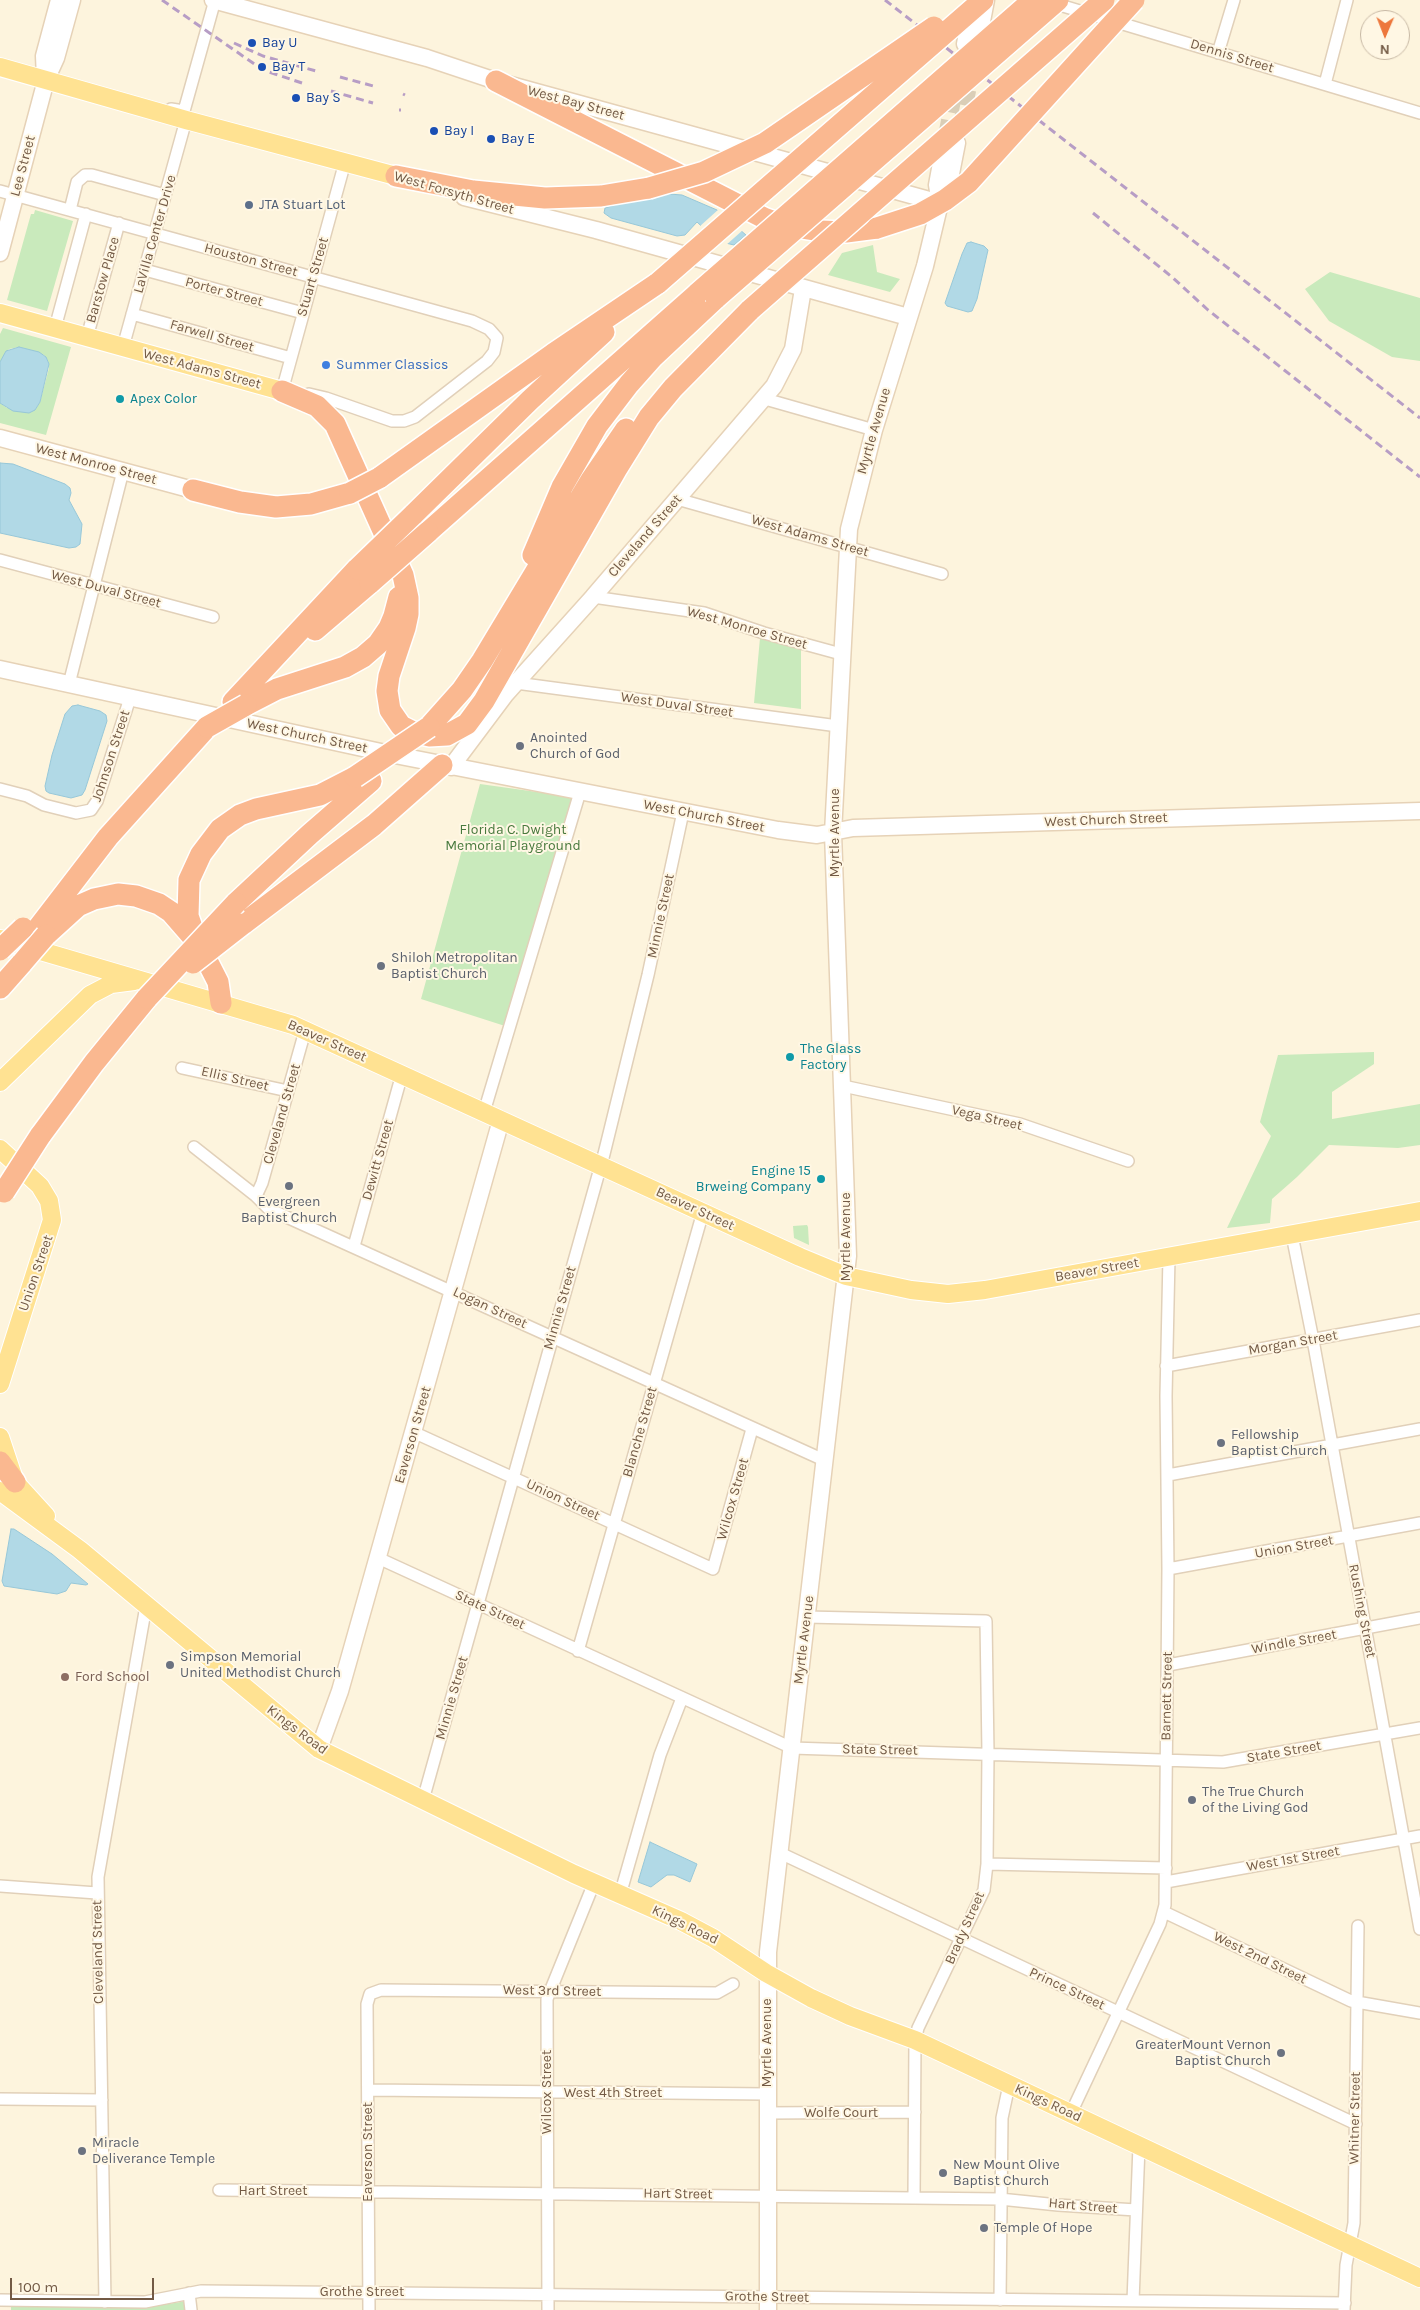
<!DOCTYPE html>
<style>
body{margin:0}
#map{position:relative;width:1420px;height:2310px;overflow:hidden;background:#fdf4dd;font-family:Karla,sans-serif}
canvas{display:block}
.north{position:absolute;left:1360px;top:10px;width:50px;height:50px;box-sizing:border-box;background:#fff7e4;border:1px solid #c7b8a4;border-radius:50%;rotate:181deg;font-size:14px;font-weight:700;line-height:20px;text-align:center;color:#735a45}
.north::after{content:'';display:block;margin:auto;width:18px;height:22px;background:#ed773c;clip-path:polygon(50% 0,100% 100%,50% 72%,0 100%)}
.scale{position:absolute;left:10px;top:2278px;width:144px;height:22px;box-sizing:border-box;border:2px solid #735a45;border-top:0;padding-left:6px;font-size:15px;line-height:18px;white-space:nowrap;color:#735a45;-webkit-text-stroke:4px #fff7e4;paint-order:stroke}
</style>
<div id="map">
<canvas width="1420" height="2310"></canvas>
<div class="north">N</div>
<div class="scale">100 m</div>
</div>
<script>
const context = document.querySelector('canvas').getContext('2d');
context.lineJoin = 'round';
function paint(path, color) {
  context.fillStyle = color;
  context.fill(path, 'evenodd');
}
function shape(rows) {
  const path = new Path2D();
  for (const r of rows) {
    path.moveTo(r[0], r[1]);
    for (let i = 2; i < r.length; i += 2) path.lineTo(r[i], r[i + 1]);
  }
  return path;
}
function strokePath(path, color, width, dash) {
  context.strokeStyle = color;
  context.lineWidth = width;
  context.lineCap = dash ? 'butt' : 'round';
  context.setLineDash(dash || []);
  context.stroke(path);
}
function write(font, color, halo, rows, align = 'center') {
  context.font = font + ' Karla,sans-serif';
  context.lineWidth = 4;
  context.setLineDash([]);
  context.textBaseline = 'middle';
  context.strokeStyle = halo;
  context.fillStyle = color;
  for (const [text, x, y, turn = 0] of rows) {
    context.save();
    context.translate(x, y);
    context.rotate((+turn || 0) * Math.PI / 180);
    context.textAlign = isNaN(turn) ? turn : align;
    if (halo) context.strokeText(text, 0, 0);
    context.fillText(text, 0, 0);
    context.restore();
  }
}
paint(shape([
 [35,210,73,221,47,311,7,300,31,214,34,214],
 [873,245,877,272,900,279,890,292,828,275,842,253],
 [1330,272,1420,298,1420,361,1392,357,1329,321,1305,289],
 [3,328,71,347,46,435,0,423,0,403,7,408,35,410,40,402,49,368,48,361,44,355,19,347,9,349,0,362,0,334],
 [760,638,801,649,801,709,754,703],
 [480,784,573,797,505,1026,421,999],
 [1374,1052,1374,1064,1332,1092,1332,1119,1420,1104,1420,1145,1398,1148,1329,1145,1297,1177,1272,1199,1270,1223,1227,1228,1271,1136,1260,1122,1278,1055],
 [807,1225,808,1227,809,1245,794,1238,793,1226],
 [187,2301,187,2310,11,2310,11,2305,142,2308]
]), '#c9eabc');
const water = shape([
 [669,194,682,195,717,210,746,235,734,245,717,241,697,222,685,235,677,236,611,218,604,213,605,208,615,205,669,194],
 [971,242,984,246,988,250,977,299,972,311,968,312,947,306,945,303,962,254,967,243,971,242],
 [19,347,39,352,46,357,49,364,40,402,35,410,29,413,13,411,0,403,0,362,6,351,19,347],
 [0,463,13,464,65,484,70,488,71,493,69,500,82,524,80,544,76,547,69,548,0,533,0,463],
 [78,705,100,711,106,715,107,721,85,790,82,795,71,798,49,793,46,791,45,786,52,755,65,714,72,706,78,705],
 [11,1529,14,1529,52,1554,88,1584,86,1585,71,1583,66,1591,57,1594,4,1586,2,1581,11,1529],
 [650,1842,697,1864,690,1882,674,1875,667,1875,651,1887,638,1882,650,1842]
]);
paint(water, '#b1d9e6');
strokePath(water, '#97c7d8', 1);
paint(shape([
 [719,209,743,230,725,246,715,242,699,227]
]), '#fdf4dd');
strokePath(shape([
 [960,129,972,72],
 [946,136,956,85]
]), '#daceb7', 16, [16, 8]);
const street = shape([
 [1053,3,1420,113],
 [1218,53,1234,0],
 [1325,84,1347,0],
 [171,109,184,111,215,0],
 [0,191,472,321,489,329,497,338,494,352,487,361,415,417,404,421,392,421,326,398,309,394],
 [70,210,77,182,85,175,92,175,165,195],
 [145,270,303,313],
 [132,314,291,358],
 [55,328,86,214],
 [87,337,119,223],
 [123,347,186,120],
 [286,391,282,391,345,162],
 [765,399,874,430],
 [677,499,942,574],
 [0,560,213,617],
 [593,597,704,613,764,633,841,654],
 [516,683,838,726],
 [69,684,123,471],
 [0,789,27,796,44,805,76,813,91,810,97,801,130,698],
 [182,1068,288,1091],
 [843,1086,1020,1124,1128,1161],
 [484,1112,580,792],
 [194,1147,256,1196,269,1209,826,1461],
 [256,1196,262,1183,305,1031],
 [1292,1235,1313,1340,1420,1929],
 [354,1246,402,1074],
 [1166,1366,1420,1320],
 [413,1432,713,1569,752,1429],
 [1168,1475,1420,1429],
 [378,1558,792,1748,1223,1762,1420,1728],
 [1168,1569,1420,1523],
 [806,1617,986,1621,988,1753,987,1864,984,1890,918,2028,915,2040,914,2197],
 [578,1651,703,1212],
 [1168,1665,1420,1618],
 [423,1800,604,1154,648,975,683,812],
 [780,1853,1356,2124],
 [987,1864,1166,1868],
 [1166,1882,1420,1836],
 [0,1886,97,1893],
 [620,1895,660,1755,682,1698],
 [1164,1912,1351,2001,1420,2013],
 [369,2090,767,2094],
 [0,2099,102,2100],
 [767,2113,915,2112],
 [1071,2113,1160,1924,1165,1905,1168,1569,1166,1396,1169,1257],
 [219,2190,1000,2199,1058,2205,1136,2210],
 [189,2293,191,2310],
 [0,2300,145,2302,201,2291,1345,2303],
 [1000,2300,1002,2118,1009,2085],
 [1133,2301,1139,2146],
 [105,2302,98,1877,146,1606],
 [369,2310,367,2004,370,1994,381,1990,717,1993,733,1984],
 [548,2310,547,1999,594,1883],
 [1344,2310,1346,2265,1354,2223,1358,1926]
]);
const secondary = shape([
 [213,0,427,58,496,81,940,203],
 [965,44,972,7],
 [976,53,986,0],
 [45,78,44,56,59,0],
 [464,197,596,230,908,317],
 [940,203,937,185,946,136],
 [0,253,46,80,56,58,72,0],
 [0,438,193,490],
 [0,669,390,754,778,830,817,835,853,828,1420,811],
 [451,767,505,695,593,597,774,386,793,349,803,289],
 [319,1749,340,1691,501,1120],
 [768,2310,768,1952,848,1256,833,833,849,529,874,430,925,266,940,203,948,189,957,143]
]);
const primary = shape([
 [0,67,186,120,396,176],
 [0,313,282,391],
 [0,939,293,1025,800,1257,846,1276,911,1290,948,1294,985,1290,1420,1211],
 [0,1082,90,995,111,984,134,981],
 [0,1149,40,1186,49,1201,52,1220,0,1384],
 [0,1437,15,1482,46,1516],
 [0,1491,80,1550,319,1749,574,1874,681,1921,713,1938,766,1973,811,1998,850,2016,915,2040,1420,2278]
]);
const highway = shape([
 [496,81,764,218,783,225,820,231,846,232,877,228],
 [396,176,473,191,545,198,601,196,649,188],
 [282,391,317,406,335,424,403,575,408,598,408,614,405,628,389,676,387,691,390,710,401,726,411,731,429,736,447,735,467,724,484,701,616,470,649,417,673,388,750,310],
 [379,478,553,354,658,283],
 [193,490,240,502,276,507,311,504,350,493],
 [413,515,530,400,604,332],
 [428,532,698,293],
 [533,555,562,487,597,426,629,384,653,357,716,298],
 [315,630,370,583],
 [233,702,357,569],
 [246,705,277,689,345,667,363,657,378,644,389,628,394,616,399,597],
 [429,727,462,690,482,661,591,480,626,429],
 [236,903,310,834,371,781],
 [243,924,374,825,442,765],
 [35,932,108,837,207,727],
 [46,935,78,906,94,899,118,894,136,896,159,904,171,912,191,935],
 [0,988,22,963],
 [221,1003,218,982,196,939,188,916,189,880,201,854,220,829,240,815,256,809,320,795,355,777],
 [40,1136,94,1063,147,998],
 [0,1462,15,1482]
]);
strokePath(street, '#e1d0b9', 14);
strokePath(secondary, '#e6d2b7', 19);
strokePath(primary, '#fff', 20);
strokePath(highway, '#fff', 24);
strokePath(street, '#fff', 11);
strokePath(secondary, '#fff', 16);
strokePath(primary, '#ffe292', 18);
strokePath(highway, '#fab890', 21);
strokePath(shape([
 [162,0,263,70,305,84],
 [885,0,1420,418],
 [234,43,263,56,316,71],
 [340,77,377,87],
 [331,91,373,103],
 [403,94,405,95],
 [399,110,401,110],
 [1093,213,1172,277,1208,310,1420,477]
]), '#b79dc5', 3, [8, 5]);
const highwayBridge = shape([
 [649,188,704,172,765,143,934,27],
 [877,228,920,214,945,200,969,182,1134,0],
 [658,283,983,0],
 [698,293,1033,0],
 [716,298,1058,0],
 [750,310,1104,0],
 [350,493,379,478],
 [357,569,413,515],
 [370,583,428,532],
 [207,727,246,705],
 [355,777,429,727],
 [0,950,23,928],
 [22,963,46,935],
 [193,963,243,924],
 [147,998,236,903],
 [4,1192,40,1136]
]);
strokePath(highwayBridge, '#fff', 24, []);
strokePath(highwayBridge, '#fab890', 21);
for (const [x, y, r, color] of [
 [252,43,5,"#1a4fb4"],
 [262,67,5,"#1a4fb4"],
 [296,98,5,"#1a4fb4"],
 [434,131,5,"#1a4fb4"],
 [491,139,5,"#1a4fb4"],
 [249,205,5,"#5c6f8a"],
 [326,365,5,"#3f7fe0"],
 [120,399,5,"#0f9aa8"],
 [520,746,5,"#6b7280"],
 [381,966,5,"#6b7280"],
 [790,1057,5,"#0f9aa8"],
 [821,1179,5,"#0f9aa8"],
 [289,1186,5,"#6b7280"],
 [1221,1443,5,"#6b7280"],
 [170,1665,5,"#6b7280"],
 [65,1677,5,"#8d6e63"],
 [1192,1800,5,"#6b7280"],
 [1281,2053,5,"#6b7280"],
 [82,2151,5,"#6b7280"],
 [943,2173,5,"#6b7280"],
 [984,2228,5,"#6b7280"]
]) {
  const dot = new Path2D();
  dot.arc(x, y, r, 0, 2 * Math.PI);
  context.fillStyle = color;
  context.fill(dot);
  strokePath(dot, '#fff7e4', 2);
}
write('14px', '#164399', '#fff7e4', [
 ["Bay U",262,43],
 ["Bay T",272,67],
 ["Bay S",306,98],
 ["Bay I",444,131],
 ["Bay E",501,139]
], 'left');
write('14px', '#735a45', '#fff7e4', [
 ["Dennis Street",1232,56,17],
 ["West Bay Street",576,103,15],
 ["Lee Street",23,166,-75],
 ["West Forsyth Street",454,193,16],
 ["LaVilla Center Drive",155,234,-74],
 ["Houston Street",251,260,15],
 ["Stuart Street",313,277,-74],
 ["Barstow Place",103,280,-74],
 ["Porter Street",224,292,15],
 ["Farwell Street",212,336,16],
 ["West Adams Street",202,369,15],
 ["Myrtle Avenue",874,431,-74],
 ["West Monroe Street",96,464,15],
 ["Cleveland Street",645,536,-49],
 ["West Adams Street",810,536,16],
 ["West Duval Street",106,589,15],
 ["West Monroe Street",747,628,16],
 ["West Duval Street",677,705,8],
 ["West Church Street",307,736,12],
 ["Johnson Street",111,756,-72],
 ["West Church Street",704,816,11],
 ["West Church Street",1106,820,-2],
 ["Myrtle Avenue",835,833,-90],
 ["Minnie Street",661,916,-78],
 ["Beaver Street",327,1041,24],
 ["Ellis Street",235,1079,13],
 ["Cleveland Street",282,1114,-74],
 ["Vega Street",987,1118,13],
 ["Dewitt Street",378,1160,-74],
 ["Beaver Street",695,1209,25],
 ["Myrtle Avenue",846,1237,-90],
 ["Beaver Street",1097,1270,-10],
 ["Union Street",36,1273,-71],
 ["Logan Street",490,1308,25],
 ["Minnie Street",560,1308,-74],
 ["Morgan Street",1293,1343,-10],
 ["Blanche Street",640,1432,-74],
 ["Eaverson Street",413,1435,-74],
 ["Wilcox Street",733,1499,-74],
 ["Union Street",563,1500,25],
 ["Union Street",1294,1547,-10],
 ["State Street",490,1610,25],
 ["Rushing Street",1362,1611,79],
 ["Myrtle Avenue",804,1640,-83],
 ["Windle Street",1294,1642,-10],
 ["Barnett Street",1167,1696,-89],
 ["Minnie Street",452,1698,-74],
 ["Kings Road",297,1730,37],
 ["State Street",880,1750,1],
 ["State Street",1284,1752,-10],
 ["West 1st Street",1293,1859,-10],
 ["Kings Road",685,1925,26],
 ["Brady Street",965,1928,-66],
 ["Cleveland Street",98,1952,-91],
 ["West 2nd Street",1260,1958,26],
 ["Prince Street",1067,1989,25],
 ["West 3rd Street",552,1991,1],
 ["Myrtle Avenue",767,2043,-90],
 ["Wilcox Street",547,2092,-90],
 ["West 4th Street",613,2093],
 ["Kings Road",1048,2103,25],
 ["Wolfe Court",841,2113],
 ["Whitner Street",1355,2118,-89],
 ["Eaverson Street",368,2152,-90],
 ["Hart Street",273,2191],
 ["Hart Street",678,2194,1],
 ["Hart Street",1083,2206,5],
 ["Grothe Street",362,2292],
 ["Grothe Street",767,2297,1]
]);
write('14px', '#4e5e75', '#fff7e4', [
 ["JTA Stuart Lot",259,205]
], 'left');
write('14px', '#366cbe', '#fff7e4', [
 ["Summer Classics",336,365]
], 'left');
write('14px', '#0d838f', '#fff7e4', [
 ["Apex Color",130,399],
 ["The Glass",800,1049],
 ["Factory",800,1065],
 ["Engine 15",811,1171,"right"],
 ["Brweing Company",811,1187,"right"]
], 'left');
write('14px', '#5b616d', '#fff7e4', [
 ["Anointed",530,738],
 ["Church of God",530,754],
 ["Shiloh Metropolitan",391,958],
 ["Baptist Church",391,974],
 ["Evergreen",289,1202,"center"],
 ["Baptist Church",289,1218,"center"],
 ["Fellowship",1231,1435],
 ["Baptist Church",1231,1451],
 ["Simpson Memorial",180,1657],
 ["United Methodist Church",180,1673],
 ["The True Church",1202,1792],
 ["of the Living God",1202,1808],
 ["GreaterMount Vernon",1271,2045,"right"],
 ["Baptist Church",1271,2061,"right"],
 ["Miracle",92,2143],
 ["Deliverance Temple",92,2159],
 ["New Mount Olive",953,2165],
 ["Baptist Church",953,2181],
 ["Temple Of Hope",994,2228]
], 'left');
write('14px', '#48793d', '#fff7e4', [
 ["Florida C. Dwight",513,830],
 ["Memorial Playground",513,846]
]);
write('14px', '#785e54', '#fff7e4', [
 ["Ford School",75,1677]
], 'left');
</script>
